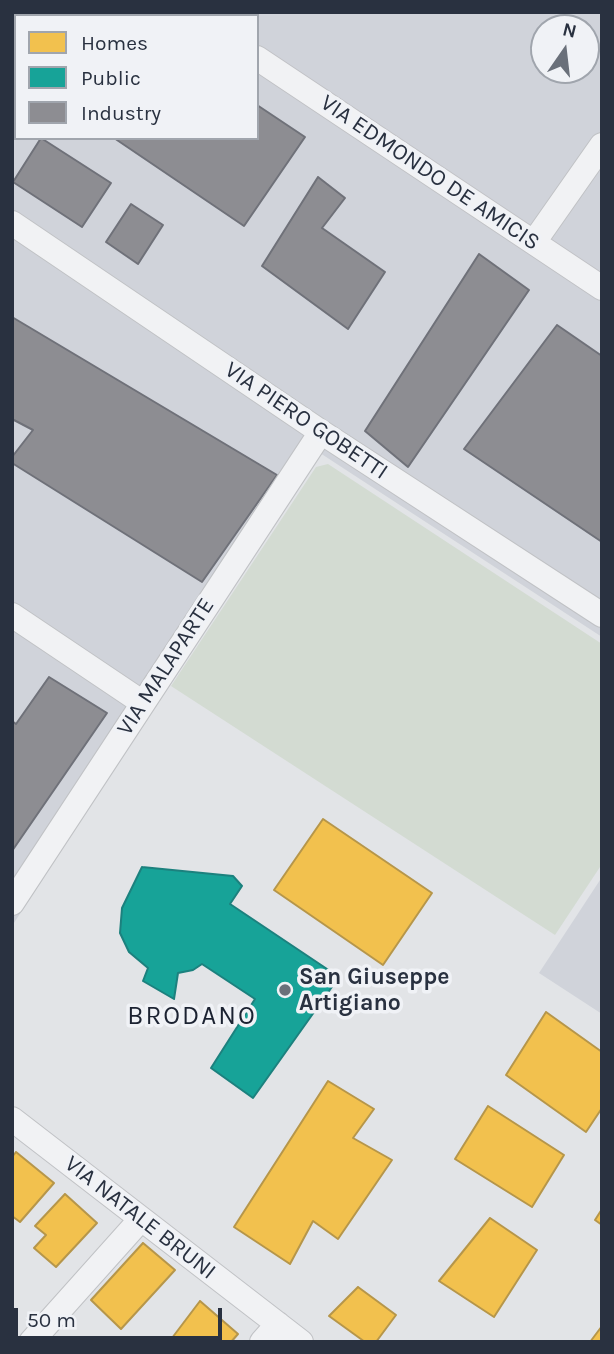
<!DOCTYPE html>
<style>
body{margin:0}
#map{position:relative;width:614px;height:1354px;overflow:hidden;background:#e2e4e7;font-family:Karla,sans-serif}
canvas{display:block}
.frame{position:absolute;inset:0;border:14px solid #293140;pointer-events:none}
.legend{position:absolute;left:14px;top:14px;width:245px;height:126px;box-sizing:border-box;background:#f0f2f6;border:2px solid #a0a5ad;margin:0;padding:9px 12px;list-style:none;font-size:21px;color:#293140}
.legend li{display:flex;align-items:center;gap:14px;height:35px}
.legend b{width:35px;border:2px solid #a0a5ad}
.north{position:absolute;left:530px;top:14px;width:70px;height:70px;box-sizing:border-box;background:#f0f2f6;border:2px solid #a0a5ad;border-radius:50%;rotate:14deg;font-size:19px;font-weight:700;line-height:28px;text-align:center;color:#293140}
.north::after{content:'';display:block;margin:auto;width:24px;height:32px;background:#6a707a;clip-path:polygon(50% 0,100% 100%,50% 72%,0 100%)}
.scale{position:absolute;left:14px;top:1308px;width:208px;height:32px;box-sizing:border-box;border:4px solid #293140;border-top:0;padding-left:9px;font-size:21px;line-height:24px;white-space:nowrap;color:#293140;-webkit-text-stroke:5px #f0f2f6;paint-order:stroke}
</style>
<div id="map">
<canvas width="614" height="1354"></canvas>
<div class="frame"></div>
<ul class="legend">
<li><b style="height:19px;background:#f2c14e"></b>Homes</li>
<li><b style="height:19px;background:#17a398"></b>Public</li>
<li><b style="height:19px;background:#8d8d92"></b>Industry</li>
</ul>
<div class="north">N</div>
<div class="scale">50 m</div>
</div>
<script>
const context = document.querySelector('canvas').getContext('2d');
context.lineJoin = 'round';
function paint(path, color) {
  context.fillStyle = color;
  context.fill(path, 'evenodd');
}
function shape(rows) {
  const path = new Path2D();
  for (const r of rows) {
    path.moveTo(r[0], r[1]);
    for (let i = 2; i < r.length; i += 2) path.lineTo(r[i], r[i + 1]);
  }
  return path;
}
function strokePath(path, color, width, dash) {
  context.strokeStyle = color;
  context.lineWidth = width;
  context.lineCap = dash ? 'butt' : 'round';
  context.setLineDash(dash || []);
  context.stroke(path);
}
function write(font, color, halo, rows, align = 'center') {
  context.font = font + ' Karla,sans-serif';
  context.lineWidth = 7;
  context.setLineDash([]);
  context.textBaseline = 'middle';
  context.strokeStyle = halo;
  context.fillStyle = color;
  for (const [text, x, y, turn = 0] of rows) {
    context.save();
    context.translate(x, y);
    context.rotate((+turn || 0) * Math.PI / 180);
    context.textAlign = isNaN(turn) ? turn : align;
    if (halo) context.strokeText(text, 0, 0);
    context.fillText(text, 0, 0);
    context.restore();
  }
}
paint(shape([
 [12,12,602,12,602,637,320,453,12,926],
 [16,16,257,16,257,138,16,138],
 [544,28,586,28,586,70,544,70],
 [602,877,602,1014,539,973]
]), '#d0d3da');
paint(shape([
 [328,464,602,644,602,864,555,935,171,686,316,467]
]), '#d3dbd2');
const homes = shape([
 [323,819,432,893,383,965,274,890,323,819],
 [546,1012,602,1052,602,1108,586,1132,506,1075,546,1012],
 [328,1081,374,1109,353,1138,392,1160,338,1239,313,1221,290,1264,234,1227,328,1081],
 [488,1106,564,1155,532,1207,455,1159,488,1106],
 [16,1152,54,1183,20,1222,12,1216,12,1157,16,1152],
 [65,1194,97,1223,56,1267,34,1248,46,1235,35,1226,65,1194],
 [602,1209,602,1225,595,1220,602,1209],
 [490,1218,537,1250,494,1317,439,1281,490,1218],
 [143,1243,175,1270,121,1329,91,1300,143,1243],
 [358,1287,396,1315,376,1342,365,1342,329,1316,358,1287],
 [200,1301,238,1334,231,1342,176,1342,172,1338,200,1301],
 [602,1326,602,1342,590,1342,602,1326]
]);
paint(homes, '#f2c14e');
strokePath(homes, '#b6964a', 2);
const public = shape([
 [142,867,233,876,242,886,230,904,339,977,253,1098,211,1068,255,999,202,964,193,970,178,973,174,999,143,981,148,968,129,952,120,933,122,908,142,867]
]);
paint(public, '#17a398');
strokePath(public, '#1c817e', 2);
const industry = shape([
 [257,105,305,137,244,226,114,138,257,138,257,105],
 [41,138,111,183,82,227,13,182,41,138],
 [318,177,345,198,322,228,385,272,348,329,262,266,318,177],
 [131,204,163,225,138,264,106,242,131,204],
 [479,254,529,290,408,467,365,431,479,254],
 [12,317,277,475,202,582,12,463,12,457,33,430,12,419,12,317],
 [557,325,602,356,602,542,464,449,557,325],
 [49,677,107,713,12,851,12,721,16,724,49,677]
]);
paint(industry, '#8d8d92');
strokePath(industry, '#6f7179', 2);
const minor = shape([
 [188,12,193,16],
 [257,58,602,288],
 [12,223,321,432,602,615],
 [534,242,602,145],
 [12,615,143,703],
 [12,903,321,432],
 [12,1119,301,1342],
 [31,1342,141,1219],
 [262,1342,278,1324]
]);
strokePath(minor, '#c0c2c5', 26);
strokePath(minor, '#f1f2f4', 24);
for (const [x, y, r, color] of [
 [285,990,7,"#6a707a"]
]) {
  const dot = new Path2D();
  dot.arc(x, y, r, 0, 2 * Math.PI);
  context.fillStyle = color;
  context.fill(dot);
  strokePath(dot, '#f0f2f6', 2.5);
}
write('23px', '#293140', '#f0f2f6', [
 ["VIA EDMONDO DE AMICIS",430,173,34],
 ["VIA PIERO GOBETTI",306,421,34],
 ["VIA MALAPARTE",166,667,-57],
 ["VIA NATALE BRUNI",140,1218,38]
]);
write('bold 23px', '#293140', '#f0f2f6', [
 ["San Giuseppe",299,977],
 ["Artigiano",299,1003]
], 'left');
context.letterSpacing = '2px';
write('26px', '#1b2231', '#f0f2f6', [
 ["BRODANO",192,1017]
]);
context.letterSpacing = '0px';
</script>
